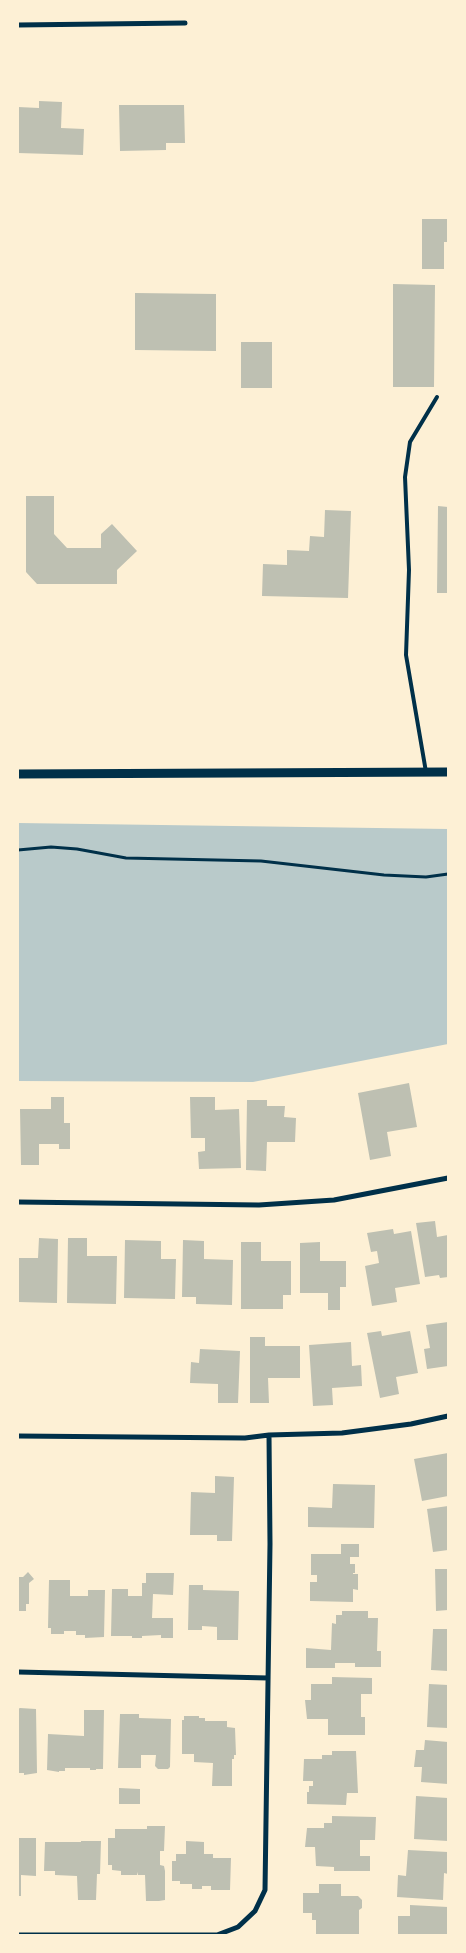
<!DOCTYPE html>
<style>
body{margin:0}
#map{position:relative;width:466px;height:1953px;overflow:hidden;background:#fdf0d5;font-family:"Libre Baskerville",serif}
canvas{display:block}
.frame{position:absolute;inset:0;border:19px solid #fdf0d5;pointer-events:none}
</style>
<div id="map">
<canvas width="466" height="1953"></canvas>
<div class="frame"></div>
</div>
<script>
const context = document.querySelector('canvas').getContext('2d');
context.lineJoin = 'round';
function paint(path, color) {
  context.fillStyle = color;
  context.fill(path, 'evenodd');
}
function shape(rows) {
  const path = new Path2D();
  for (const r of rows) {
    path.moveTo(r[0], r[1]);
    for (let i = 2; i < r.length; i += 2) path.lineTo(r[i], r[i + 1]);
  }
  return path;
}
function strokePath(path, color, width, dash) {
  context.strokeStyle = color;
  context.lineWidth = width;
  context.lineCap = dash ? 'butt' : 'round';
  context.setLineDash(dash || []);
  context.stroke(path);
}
paint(shape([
 [18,823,448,829,448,1044,253,1082,18,1081]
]), '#b9caca');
paint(shape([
 [39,101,62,102,61,128,84,129,83,155,18,153,18,107,39,108],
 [119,105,184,105,185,143,166,143,166,150,120,151],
 [422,219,448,219,448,242,444,242,444,269,422,269],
 [393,284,435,285,434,387,393,387],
 [135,293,216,294,216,351,135,350],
 [241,342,272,342,272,388,241,388],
 [26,496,54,496,54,534,67,548,101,548,101,534,112,524,137,551,117,570,117,584,37,584,26,572],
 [438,506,448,507,448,593,437,593],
 [325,510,351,511,348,598,262,596,263,564,287,565,287,550,309,551,310,536,324,537],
 [409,1083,417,1127,387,1132,391,1156,370,1160,358,1093],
 [51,1097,64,1097,64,1123,70,1123,70,1149,59,1149,59,1144,39,1144,39,1165,21,1165,20,1109,51,1109],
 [190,1097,215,1097,215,1110,239,1109,241,1168,199,1169,198,1152,205,1151,205,1138,191,1138],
 [247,1100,267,1100,267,1106,285,1106,284,1117,296,1118,295,1142,267,1142,266,1171,246,1170],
 [435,1221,437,1237,448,1235,448,1277,440,1278,439,1275,425,1277,416,1223],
 [393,1229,394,1234,411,1231,420,1284,395,1288,397,1302,372,1306,365,1266,379,1263,377,1251,371,1252,367,1233],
 [39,1238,58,1239,57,1303,18,1302,18,1258,38,1258],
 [68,1238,87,1238,87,1256,117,1256,116,1304,67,1303],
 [125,1240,161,1241,161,1259,176,1259,175,1299,124,1298],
 [183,1240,204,1241,204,1259,233,1260,232,1305,196,1304,196,1297,182,1297],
 [241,1242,261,1242,261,1261,291,1261,291,1295,283,1295,283,1309,241,1309],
 [320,1242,320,1261,346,1261,346,1287,340,1287,340,1310,328,1310,328,1293,300,1293,300,1243],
 [448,1322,448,1366,427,1369,424,1349,430,1348,426,1325],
 [381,1331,382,1336,410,1331,418,1373,396,1377,399,1394,380,1398,367,1333],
 [250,1337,265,1337,265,1346,300,1346,300,1378,268,1378,269,1403,250,1403],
 [351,1342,352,1366,361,1365,362,1386,332,1388,333,1405,313,1406,309,1345],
 [200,1349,240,1351,238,1403,218,1403,218,1384,190,1383,191,1362,199,1363],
 [448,1453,448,1496,422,1501,414,1459],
 [215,1476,234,1477,232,1541,217,1541,217,1535,190,1535,191,1492,215,1493],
 [333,1484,375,1485,374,1528,308,1527,308,1507,332,1508],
 [448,1506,448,1550,433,1552,427,1509],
 [341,1544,359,1544,359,1557,350,1557,350,1564,355,1564,355,1573,353,1573,353,1574,358,1574,358,1590,353,1589,353,1602,310,1601,310,1582,317,1582,317,1575,311,1575,311,1554,341,1554],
 [435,1569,448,1569,448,1610,436,1611],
 [28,1572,34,1579,29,1583,29,1604,26,1604,26,1611,18,1611,18,1577,23,1577],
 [146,1573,174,1573,173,1595,153,1594,152,1618,173,1618,173,1638,161,1638,161,1635,142,1636,142,1638,132,1638,132,1636,111,1636,112,1589,128,1589,128,1596,142,1596,142,1583,146,1583],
 [49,1580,70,1580,70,1596,88,1596,88,1590,105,1590,104,1637,85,1638,85,1635,76,1635,76,1631,64,1631,64,1634,51,1634,51,1628,48,1628],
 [189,1585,203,1585,203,1590,239,1591,238,1640,217,1640,217,1627,202,1626,202,1630,188,1630],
 [342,1611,368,1611,368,1618,378,1618,377,1651,381,1651,381,1667,355,1667,355,1663,335,1663,335,1668,306,1668,306,1648,331,1650,332,1623,336,1624,336,1615,342,1615],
 [433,1629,448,1629,448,1671,431,1670],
 [332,1677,372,1678,372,1694,361,1694,361,1717,365,1717,365,1735,328,1735,328,1719,307,1719,305,1700,311,1700,311,1684,332,1684],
 [429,1684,448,1685,448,1728,427,1727],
 [20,1708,36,1709,37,1773,24,1775,24,1773,18,1773,18,1709],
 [84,1710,104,1710,103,1769,96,1769,96,1770,90,1770,90,1768,65,1768,65,1771,59,1771,59,1772,47,1770,48,1734,84,1736],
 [120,1714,139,1714,139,1718,171,1719,170,1767,168,1769,158,1769,155,1766,156,1755,141,1755,141,1768,118,1768],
 [184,1716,199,1716,199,1718,205,1718,205,1721,227,1721,227,1727,235,1728,236,1755,234,1755,234,1759,232,1759,232,1786,212,1786,213,1763,194,1762,194,1754,182,1754,182,1720,184,1720],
 [425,1740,448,1742,448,1784,421,1782,422,1767,414,1767,416,1750,424,1750],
 [332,1751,356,1751,358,1793,347,1793,346,1805,307,1804,307,1792,309,1792,309,1786,313,1786,313,1781,303,1781,304,1759,322,1759,322,1755,332,1755],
 [119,1788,140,1789,140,1804,119,1804],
 [416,1796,448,1798,448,1841,414,1839],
 [332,1816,376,1817,375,1840,360,1840,360,1856,370,1856,370,1871,334,1871,334,1867,316,1866,315,1847,305,1847,307,1828,324,1828,324,1823,332,1823],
 [147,1826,165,1826,164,1851,160,1851,160,1865,164,1866,165,1871,165,1900,159,1901,146,1901,145,1875,138,1875,138,1872,137,1875,121,1875,121,1871,112,1870,112,1865,108,1865,108,1838,115,1838,115,1829,147,1829],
 [18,1838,36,1838,36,1876,21,1875,21,1896,18,1896],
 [81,1841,101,1841,100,1874,97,1874,96,1900,78,1900,77,1876,55,1875,55,1871,44,1871,45,1842,81,1842],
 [186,1841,204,1842,204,1854,213,1854,213,1858,231,1858,230,1890,211,1890,211,1886,202,1886,202,1889,192,1889,192,1884,180,1884,180,1881,172,1881,172,1861,176,1861,176,1854,186,1854],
 [408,1850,448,1852,448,1874,444,1873,443,1900,397,1897,398,1875,406,1876],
 [319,1884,341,1884,341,1896,358,1896,362,1900,362,1908,359,1910,359,1935,316,1936,316,1920,312,1920,312,1913,303,1913,303,1893,319,1893],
 [410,1905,448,1907,448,1936,398,1936,398,1916,410,1916]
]), '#bec0b2');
strokePath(shape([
 [18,850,51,847,77,849,126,858,261,861,384,875,426,877,448,874]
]), '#003049', 3);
strokePath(shape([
 [426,772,406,655,409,570,405,477,410,442,437,397]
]), '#003049', 4);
strokePath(shape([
 [18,25,185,23],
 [18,1202,259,1205,334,1200,448,1178],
 [18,1436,245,1438,269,1435,342,1433,411,1424,448,1416],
 [18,1672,268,1678],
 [18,1935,217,1935,238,1927,255,1911,265,1890,270,1544,269,1435]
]), '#003049', 5);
strokePath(shape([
 [18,774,448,772]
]), '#003049', 9);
</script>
